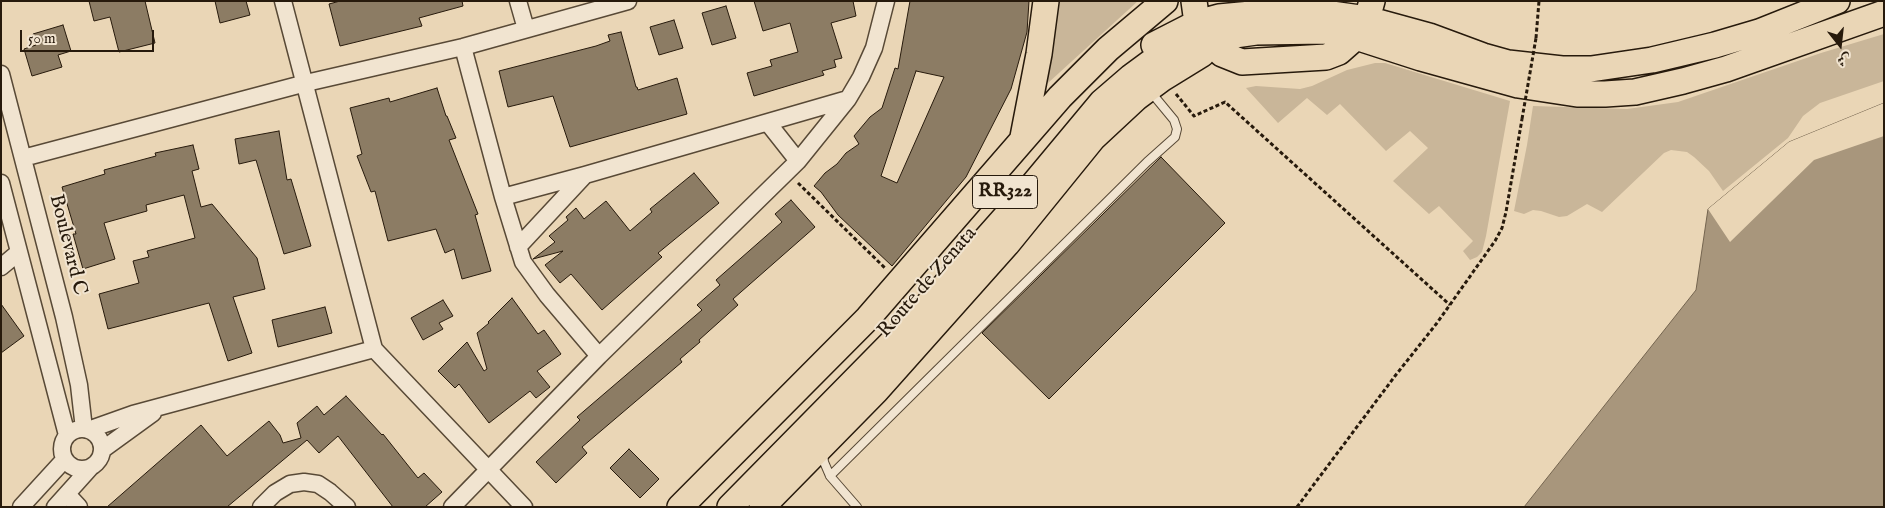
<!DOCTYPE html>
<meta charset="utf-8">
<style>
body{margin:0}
#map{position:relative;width:1885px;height:508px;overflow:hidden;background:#ead6b6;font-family:"IM FELL English",Amiri,serif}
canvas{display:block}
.frame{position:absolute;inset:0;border:2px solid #271a0c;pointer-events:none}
.north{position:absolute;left:1815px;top:20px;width:50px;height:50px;-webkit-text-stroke:4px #f1e4d0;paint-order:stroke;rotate:164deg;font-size:14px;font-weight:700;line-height:20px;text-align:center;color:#271a0c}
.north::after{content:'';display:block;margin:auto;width:18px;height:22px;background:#271a0c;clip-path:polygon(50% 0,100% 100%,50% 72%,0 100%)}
.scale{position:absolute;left:20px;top:30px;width:134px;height:22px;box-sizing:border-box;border:2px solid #271a0c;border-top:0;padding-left:6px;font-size:15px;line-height:18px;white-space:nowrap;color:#271a0c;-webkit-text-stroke:4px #f1e4d0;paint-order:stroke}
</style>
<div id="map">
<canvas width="1885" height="508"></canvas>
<div class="frame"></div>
<div class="north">ش</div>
<div class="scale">50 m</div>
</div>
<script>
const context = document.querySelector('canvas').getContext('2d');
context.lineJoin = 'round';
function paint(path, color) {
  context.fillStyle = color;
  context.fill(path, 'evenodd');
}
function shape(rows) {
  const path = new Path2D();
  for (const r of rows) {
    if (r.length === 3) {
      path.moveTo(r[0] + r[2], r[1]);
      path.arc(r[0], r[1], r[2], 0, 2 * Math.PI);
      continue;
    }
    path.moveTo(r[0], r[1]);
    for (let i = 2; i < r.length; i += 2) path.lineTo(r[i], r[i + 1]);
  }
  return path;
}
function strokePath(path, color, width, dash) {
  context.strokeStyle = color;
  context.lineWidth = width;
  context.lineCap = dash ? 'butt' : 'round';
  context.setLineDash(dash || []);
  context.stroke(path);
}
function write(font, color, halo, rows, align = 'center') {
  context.font = font + ' "IM FELL English",serif';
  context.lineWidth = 4;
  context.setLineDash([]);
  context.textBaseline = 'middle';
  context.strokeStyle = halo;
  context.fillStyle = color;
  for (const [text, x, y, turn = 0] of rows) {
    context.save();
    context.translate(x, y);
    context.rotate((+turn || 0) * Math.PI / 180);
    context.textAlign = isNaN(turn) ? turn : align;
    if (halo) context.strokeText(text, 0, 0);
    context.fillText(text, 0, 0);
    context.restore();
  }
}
paint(shape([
 [1058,1,1138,1,1048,83,1048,67],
 [1884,34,1884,81,1820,103,1803,116,1788,138,1723,191,1709,171,1694,157,1687,152,1671,150,1664,153,1602,212,1587,204,1567,216,1559,217,1541,211,1533,210,1524,214,1514,211,1527,145,1533,106,1627,109,1678,102,1821,53],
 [1375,63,1385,63,1510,101,1486,236,1482,252,1477,257,1470,260,1463,251,1473,241,1439,206,1429,214,1393,181,1428,148,1410,131,1386,151,1340,104,1327,115,1307,98,1278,123,1246,88,1256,86,1300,89,1312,86,1347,70]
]), '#c9b699');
const water = shape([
 [1884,103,1884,507,1524,507,1696,290,1708,209,1789,142,1884,103]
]);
paint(water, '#a8967c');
strokePath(water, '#74644f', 1);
paint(shape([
 [1884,103,1884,136,1814,160,1730,242,1708,209,1789,142]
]), '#ead6b6');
const building = shape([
 [89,1,145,1,155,43,119,52,110,17,94,21,89,1],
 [215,1,246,1,250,15,220,23,215,1],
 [340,1,462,1,463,6,419,18,422,26,340,46,329,4,340,1],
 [754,1,853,1,856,16,831,23,842,58,834,60,836,67,822,71,824,75,754,96,747,73,772,66,770,60,798,52,790,23,763,31,754,1],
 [910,1,1029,1,1027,32,1011,89,966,177,892,266,838,215,821,192,814,186,825,173,837,164,846,153,859,144,854,136,870,117,882,108,895,68,898,69,910,1],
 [916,71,944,77,897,183,881,176,916,71],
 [726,6,736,38,712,45,702,13,726,6],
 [674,20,683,48,659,55,650,27,674,20],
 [63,25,71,51,58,55,62,67,32,76,24,49,36,45,33,34,63,25],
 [621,32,636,87,637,87,638,90,677,78,687,114,570,147,553,96,508,107,499,71,596,46,610,41,608,35,621,32],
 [437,88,446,116,447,116,456,138,449,140,478,214,475,215,491,271,462,279,454,249,445,253,436,229,388,241,375,191,371,192,357,156,362,154,350,108,389,98,390,102,437,88],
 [279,131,287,180,291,179,311,246,284,254,256,160,239,164,235,139,279,131],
 [193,145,199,169,192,171,201,207,212,204,257,258,265,289,233,297,252,353,228,361,209,303,108,329,99,294,139,283,133,261,149,257,147,251,195,238,184,195,146,205,147,211,104,223,115,259,83,269,73,234,76,234,62,187,105,174,104,170,156,156,155,153,193,145],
 [1161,157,1225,223,1049,399,982,333,1161,157],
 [694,173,719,203,658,253,662,257,602,310,571,274,560,283,545,265,563,251,533,259,555,242,549,236,568,220,566,217,576,208,584,219,606,201,630,231,652,212,650,209,694,173],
 [791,200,815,227,733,299,738,305,699,340,700,342,680,359,682,362,582,447,587,453,556,483,536,462,580,420,577,417,702,310,697,305,720,285,716,280,782,222,775,214,791,200],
 [512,298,538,334,544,330,561,354,537,371,550,387,536,398,530,391,489,423,459,384,455,388,438,371,467,342,484,371,487,369,477,333,489,323,488,322,512,298],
 [443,300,453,316,439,323,443,329,423,340,411,318,443,300],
 [1,304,24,336,1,353,1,304],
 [325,307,332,333,278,347,272,320,325,307],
 [346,396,382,435,383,434,418,478,424,473,442,492,425,507,393,507,338,436,319,453,307,440,227,507,107,507,201,425,227,456,269,421,280,435,283,443,301,438,297,423,317,406,324,415,346,396],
 [629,449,659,479,640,498,610,468,629,449]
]);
paint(building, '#8c7c64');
strokePath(building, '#271a0c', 1);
const service = shape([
 [823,453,824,462,830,476,857,507],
 [830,476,1147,162,1175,137,1177,129,1174,120,1150,91]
]);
const minor = shape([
 [283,1,374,349,524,507],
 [518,1,526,29],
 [463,47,503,197,523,262,547,295,599,356],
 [1,74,64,317,79,385,84,429],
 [768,123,798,161],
 [23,158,306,83,463,47,628,1],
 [1,183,67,435],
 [503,197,585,175,848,99],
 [518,247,585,175],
 [1,267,19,252],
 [82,449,20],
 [88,430,133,414,374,349],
 [102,450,153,413],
 [67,494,79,507],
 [21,507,64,460],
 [55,507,91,467],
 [261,507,275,493,290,484,304,482,318,484,330,492,347,507],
 [452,507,599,356,798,161,848,99,861,77,874,48,886,1]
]);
const primary = shape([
 [1194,1,1197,23,1206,39,1222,54,1242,62,1326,57,1339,52,1356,37,1362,28,1367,19,1372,1],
 [1154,45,1197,23,1219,17,1283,11,1324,13,1367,19,1429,36,1483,56,1508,63,1562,69,1591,69,1652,60,1715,45,1759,32,1837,1],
 [1023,137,1039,54,1046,1],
 [680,507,868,318,1060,97,1108,49,1165,1],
 [730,507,916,318,1017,204,1102,102,1131,77,1150,63,1167,55,1206,39,1256,32,1326,31,1356,37,1421,58,1518,85,1577,94,1605,94,1635,92,1683,81,1726,69,1884,13],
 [762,507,876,391,1007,244,1093,138,1136,98,1163,78,1202,54]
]);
strokePath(service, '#584936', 10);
strokePath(minor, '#584936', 19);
strokePath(primary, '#271a0c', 28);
strokePath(shape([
 [1536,38,1539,1],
 [1176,94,1194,116,1225,102,1450,305],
 [798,183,885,268],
 [1297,507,1395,376,1437,323,1495,241,1502,228,1506,212,1522,119]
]), '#271a0c', 3, [4, 2.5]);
strokePath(service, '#f1e4d0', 8);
strokePath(minor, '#f1e4d0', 16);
strokePath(primary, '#ead6b6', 25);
strokePath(shape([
 [1522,119,1536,38]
]), '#271a0c', 3, [4, 2.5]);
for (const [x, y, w] of [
 [1005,192,65]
]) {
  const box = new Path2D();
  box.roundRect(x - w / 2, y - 16.5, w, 33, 4);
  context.fillStyle = '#f1e4d0';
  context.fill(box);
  strokePath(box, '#271a0c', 1);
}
write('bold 19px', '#271a0c', null, [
 ["RR322",1005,192]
]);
write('20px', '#271a0c', '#f1e4d0', [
 ["Boulevard C",67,245,76],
 ["Route de Zenata",928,283,-49]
]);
</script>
